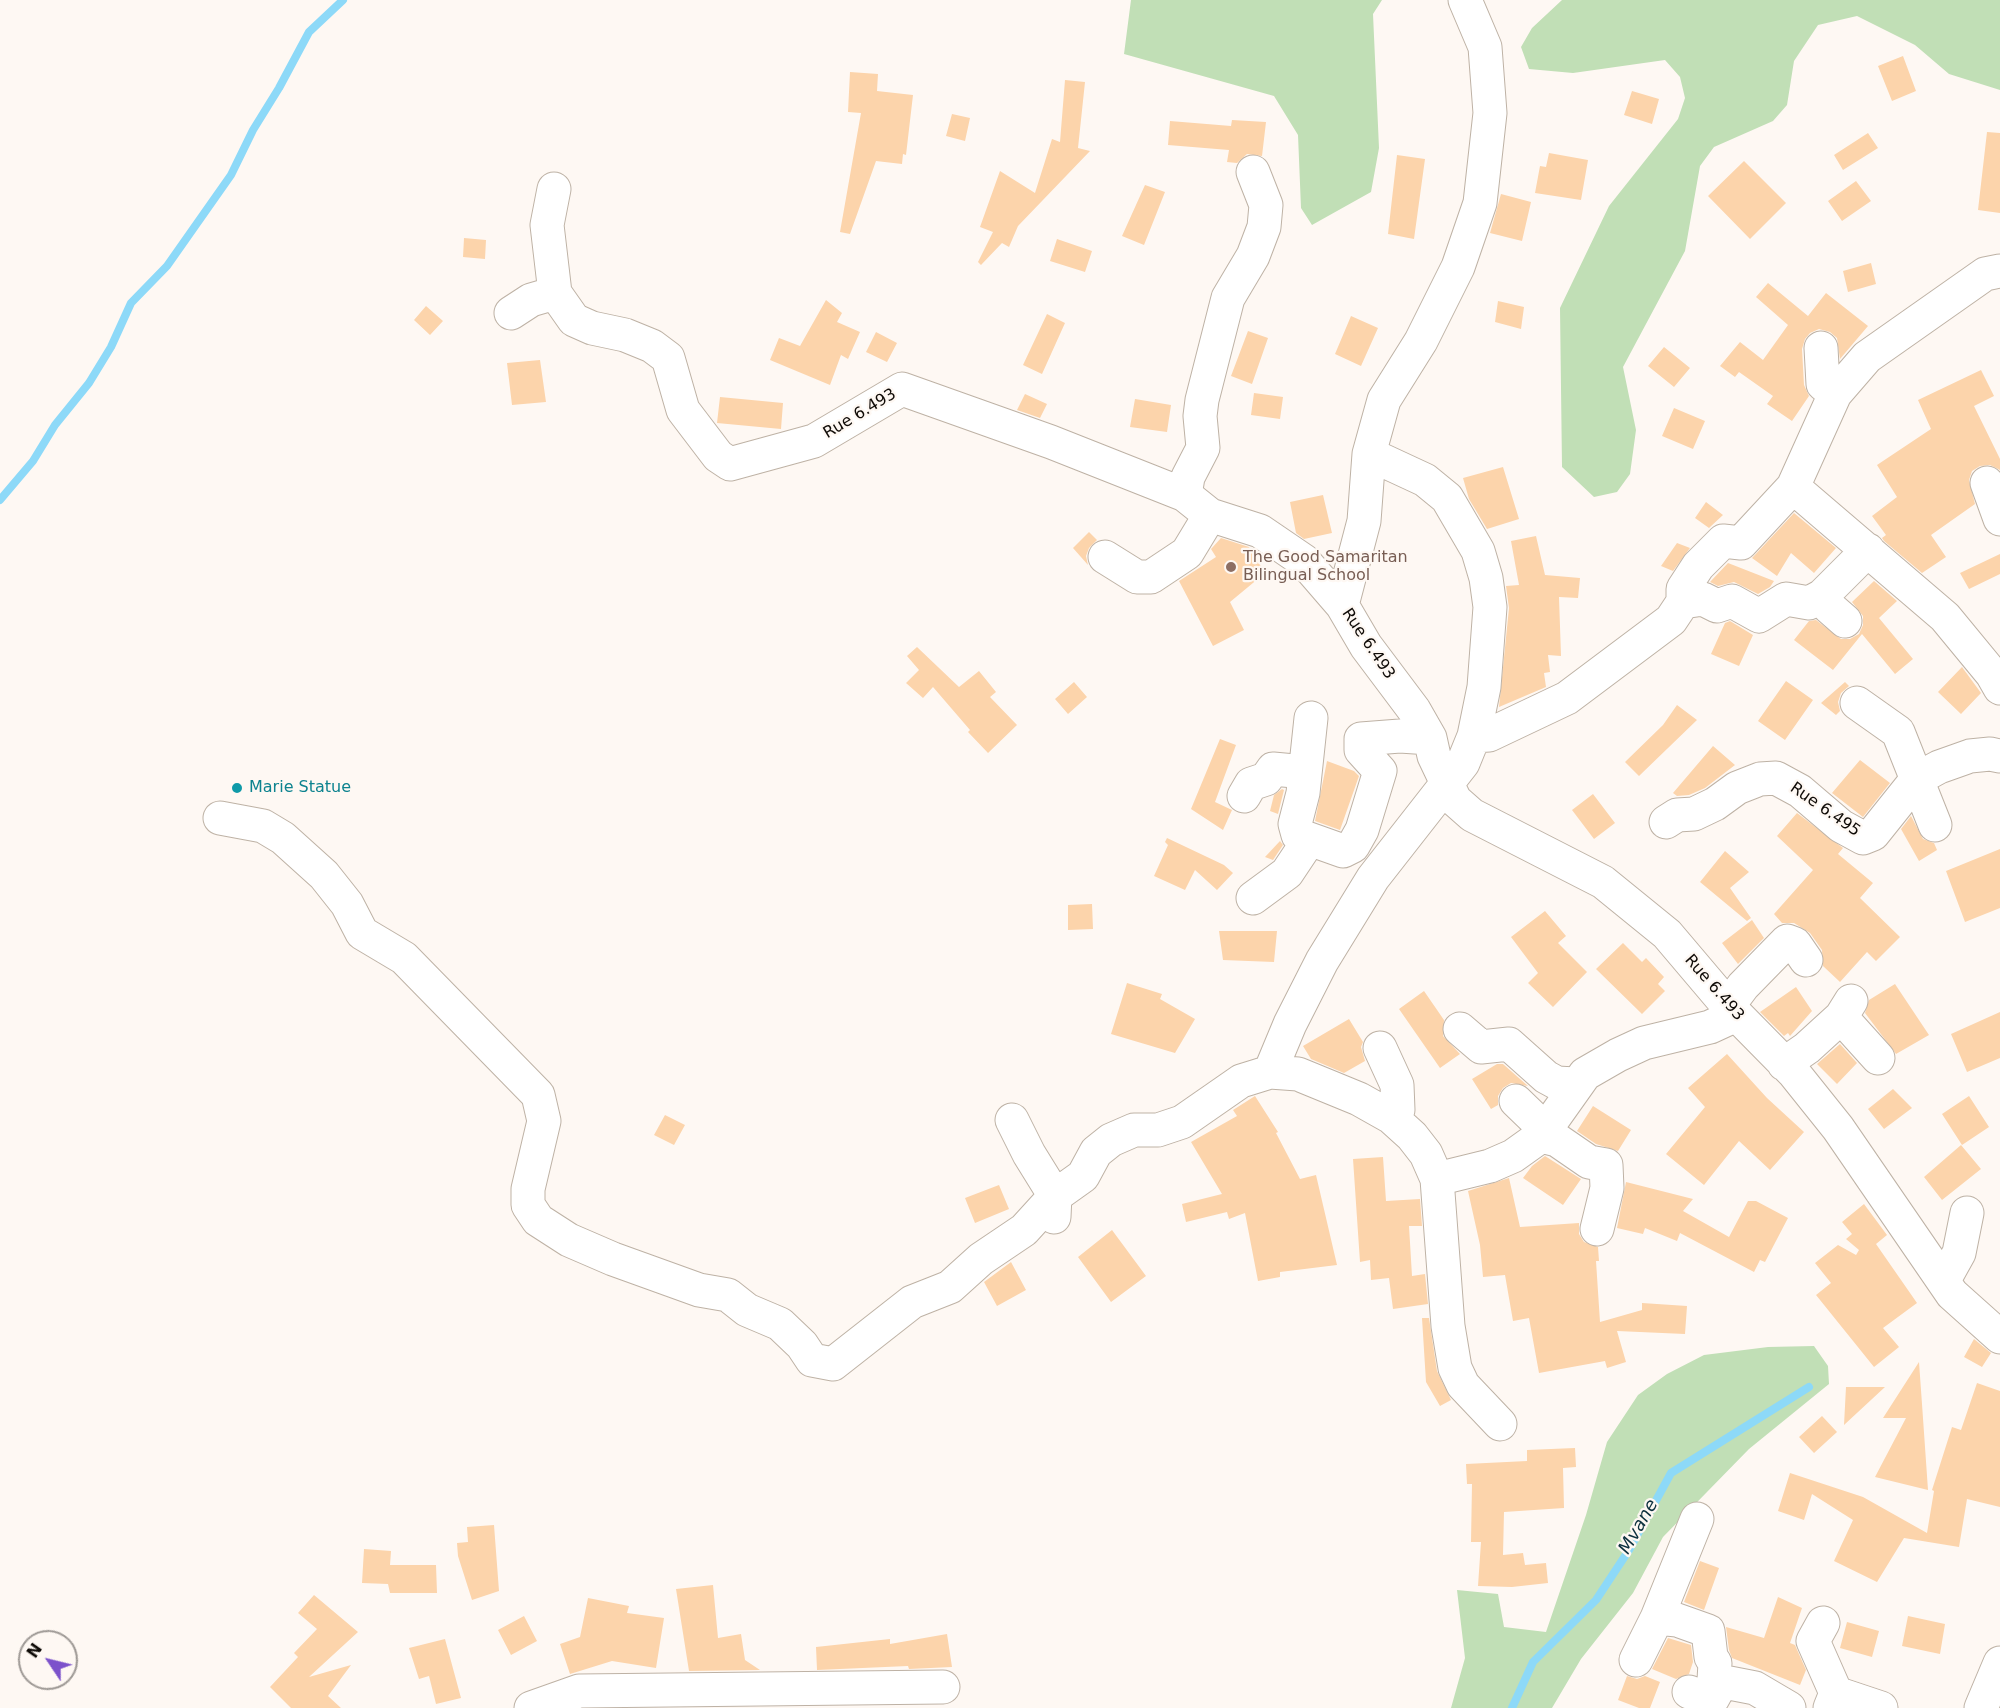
<!DOCTYPE html>
<style>
body{margin:0}
#map{position:relative;width:2000px;height:1708px;overflow:hidden;background:#fef8f3;font-family:"DejaVu Sans",sans-serif}
canvas{display:block}
.north{position:absolute;left:18px;top:1630px;width:60px;height:60px;box-sizing:border-box;background:#fef8f3;border:2px solid #9e9995;border-radius:50%;rotate:305deg;font-size:16px;font-weight:700;line-height:24px;text-align:center;color:#0f0b07}
.north::after{content:'';display:block;margin:auto;width:21px;height:27px;background:#7c52cb;clip-path:polygon(50% 0,100% 100%,50% 72%,0 100%)}
</style>
<div id="map">
<canvas width="2000" height="1708"></canvas>
<div class="north">N</div>
</div>
<script>
const context = document.querySelector('canvas').getContext('2d');
context.lineJoin = 'round';
function paint(path, color) {
  context.fillStyle = color;
  context.fill(path, 'evenodd');
}
function shape(rows) {
  const path = new Path2D();
  for (const r of rows) {
    path.moveTo(r[0], r[1]);
    for (let i = 2; i < r.length; i += 2) path.lineTo(r[i], r[i + 1]);
  }
  return path;
}
function strokePath(path, color, width, dash) {
  context.strokeStyle = color;
  context.lineWidth = width;
  context.lineCap = dash ? 'butt' : 'round';
  context.setLineDash(dash || []);
  context.stroke(path);
}
function write(font, color, halo, rows, align = 'center') {
  context.font = font + ' "DejaVu Sans",sans-serif';
  context.lineWidth = 4.5;
  context.setLineDash([]);
  context.textBaseline = 'middle';
  context.strokeStyle = halo;
  context.fillStyle = color;
  for (const [text, x, y, turn = 0] of rows) {
    context.save();
    context.translate(x, y);
    context.rotate((+turn || 0) * Math.PI / 180);
    context.textAlign = isNaN(turn) ? turn : align;
    if (halo) context.strokeText(text, 0, 0);
    context.fillText(text, 0, 0);
    context.restore();
  }
}
paint(shape([
 [1131,0,1382,0,1373,14,1379,148,1371,192,1312,225,1301,208,1298,135,1274,96,1124,54],
 [1562,0,2000,0,2000,90,1949,74,1915,45,1857,16,1818,25,1794,61,1787,105,1773,121,1714,147,1700,166,1685,251,1623,367,1636,430,1630,474,1617,492,1594,497,1562,467,1560,308,1609,206,1678,119,1685,98,1680,77,1665,60,1573,73,1529,69,1521,47,1532,28],
 [1814,1346,1828,1366,1829,1384,1749,1449,1663,1537,1633,1593,1581,1659,1552,1708,1451,1708,1465,1658,1457,1590,1498,1594,1504,1627,1546,1632,1586,1515,1607,1442,1638,1395,1667,1374,1704,1355,1768,1347]
]), '#c1dfb6');
strokePath(shape([
 [0,500,33,461,55,425,89,383,111,347,131,303,167,266,231,175,253,130,279,88,309,32,343,0],
 [1512,1708,1533,1662,1596,1600,1629,1550,1671,1473,1809,1387]
]), '#8dd9f8', 8);
paint(shape([
 [1903,56,1916,91,1892,101,1878,66],
 [850,72,878,74,877,91,913,95,906,155,903,154,902,164,876,161,850,234,840,232,861,113,848,112],
 [1065,80,1085,82,1078,148,1090,151,1018,226,1009,247,1002,243,981,265,978,262,993,232,980,227,1000,171,1035,193,1052,139,1060,142],
 [1632,91,1659,99,1652,124,1624,115],
 [952,114,970,118,965,141,946,136],
 [1232,120,1266,122,1262,156,1247,154,1237,163,1227,162,1229,150,1168,145,1170,121,1231,126],
 [1987,132,2000,133,2000,213,1978,210],
 [1868,133,1878,148,1843,170,1834,155],
 [1549,153,1588,160,1581,200,1535,193,1540,166,1546,167],
 [1397,155,1425,159,1414,239,1388,234],
 [1744,161,1786,203,1750,239,1708,196],
 [1856,181,1871,201,1842,221,1828,201],
 [1145,185,1165,192,1144,245,1122,236],
 [1501,194,1531,202,1522,241,1490,233],
 [464,238,486,240,485,259,463,257],
 [1057,239,1092,251,1085,272,1050,261],
 [1871,263,1876,284,1848,292,1843,271],
 [1768,283,1808,316,1826,293,1868,326,1840,359,1837,338,1830,332,1819,329,1810,333,1805,339,1802,349,1804,385,1809,396,1792,421,1767,404,1773,396,1739,372,1735,377,1720,366,1740,342,1763,360,1788,325,1756,297],
 [826,300,842,313,837,322,860,332,848,359,841,355,830,385,770,360,779,338,800,346],
 [1498,301,1524,307,1521,329,1495,322],
 [426,306,443,321,430,335,414,320],
 [1047,314,1065,323,1042,374,1023,365],
 [1351,316,1378,328,1361,366,1335,354],
 [1248,331,1268,338,1252,384,1231,376],
 [876,332,897,343,887,362,866,352],
 [1664,347,1690,368,1674,387,1648,366],
 [540,360,546,402,512,405,507,363],
 [1981,370,1994,396,1974,406,2000,459,2000,470,1990,465,1980,466,1972,471,1969,480,1975,504,1931,535,1946,557,1922,573,1884,541,1882,538,1886,535,1872,516,1897,497,1877,465,1931,429,1918,400],
 [1254,393,1283,397,1280,419,1251,415],
 [1025,394,1047,404,1040,418,1017,410],
 [720,397,783,403,781,429,717,423],
 [1135,399,1171,405,1167,432,1130,427],
 [1674,408,1705,421,1693,449,1662,436],
 [1503,467,1519,519,1487,529,1469,499,1463,478],
 [1323,495,1332,533,1304,539,1296,533,1290,502],
 [1706,502,1723,515,1709,528,1695,518],
 [1794,513,1836,548,1814,573,1791,553,1777,576,1752,558],
 [1089,532,1097,540,1089,548,1086,556,1088,565,1073,548],
 [1536,536,1545,575,1580,578,1578,598,1559,597,1561,656,1548,655,1550,672,1544,673,1546,687,1499,707,1509,608,1506,586,1519,585,1511,541],
 [1221,538,1249,547,1265,573,1230,602,1244,630,1213,646,1179,581,1216,557,1211,549],
 [1677,543,1690,548,1673,571,1661,566],
 [2000,554,2000,574,1969,589,1960,573],
 [1728,563,1774,581,1770,587,1758,594,1734,582,1718,586,1710,582],
 [1874,581,1897,601,1879,618,1913,659,1895,674,1862,634,1833,670,1794,640,1809,621,1816,620,1841,639,1850,639,1859,634,1863,625,1863,616,1852,602],
 [1730,621,1753,635,1739,666,1711,654,1725,623],
 [917,647,959,687,979,671,996,692,990,697,1017,725,988,753,968,732,970,730,933,687,923,698,906,683,919,670,907,656],
 [1962,667,1981,693,1961,714,1938,692],
 [1786,681,1813,700,1785,740,1758,721],
 [1074,682,1087,697,1068,714,1055,699],
 [1845,682,1849,686,1841,693,1838,702,1840,711,1836,715,1821,703],
 [1677,705,1697,720,1639,776,1625,762,1663,725],
 [1220,739,1236,745,1215,802,1232,810,1223,830,1191,809],
 [1713,746,1735,765,1705,788,1689,795,1677,796,1673,793],
 [1860,760,1890,783,1863,817,1832,793],
 [1327,761,1354,771,1359,776,1340,830,1315,821],
 [1282,789,1284,790,1278,814,1270,811,1274,795],
 [1593,794,1615,823,1594,839,1572,810],
 [1797,813,1843,848,1838,854,1873,883,1860,898,1900,937,1876,961,1867,952,1840,982,1823,966,1822,950,1810,933,1794,923,1782,923,1774,914,1813,870,1777,836],
 [1911,816,1923,839,1934,843,1937,850,1919,861,1901,829],
 [1167,838,1224,865,1233,873,1217,890,1195,870,1185,890,1154,876,1168,845,1165,842],
 [1280,841,1283,845,1273,860,1265,857],
 [2000,849,2000,908,1965,922,1946,871],
 [1725,851,1749,872,1730,888,1751,918,1747,921,1700,882],
 [1092,904,1093,929,1068,930,1068,905],
 [1545,911,1566,936,1558,943,1587,972,1553,1007,1528,983,1538,973,1511,937],
 [1752,920,1764,938,1738,964,1722,943],
 [1219,931,1277,931,1274,962,1223,960],
 [1623,943,1642,962,1646,958,1664,977,1658,984,1665,991,1642,1014,1596,969],
 [1127,983,1162,994,1160,999,1195,1019,1175,1053,1111,1034],
 [1895,984,1929,1035,1896,1054,1865,1013,1869,1000],
 [1796,987,1812,1011,1790,1036,1788,1033,1784,1036,1760,1012],
 [1424,991,1444,1020,1443,1036,1460,1054,1440,1068,1399,1009],
 [2000,1012,2000,1058,1967,1072,1951,1034],
 [1349,1019,1363,1042,1361,1047,1365,1061,1344,1073,1311,1059,1303,1046],
 [1840,1044,1857,1063,1837,1084,1817,1064],
 [1727,1054,1767,1098,1804,1132,1770,1170,1739,1141,1704,1185,1666,1154,1705,1107,1688,1088],
 [1497,1064,1503,1064,1528,1086,1511,1083,1503,1088,1498,1096,1498,1105,1491,1109,1472,1079],
 [1893,1089,1912,1108,1884,1129,1868,1109],
 [1255,1096,1278,1132,1276,1133,1300,1179,1316,1175,1337,1265,1280,1272,1280,1277,1258,1281,1245,1213,1229,1219,1227,1212,1186,1222,1182,1204,1222,1194,1191,1142,1237,1116,1233,1110],
 [1969,1096,1989,1127,1962,1145,1942,1114],
 [1593,1106,1631,1130,1618,1151,1596,1144,1577,1131],
 [665,1115,685,1125,674,1145,654,1135],
 [1961,1145,1981,1169,1942,1200,1924,1177],
 [1545,1156,1581,1179,1563,1205,1523,1178,1532,1166],
 [1383,1157,1386,1201,1420,1199,1422,1226,1409,1226,1412,1276,1425,1274,1428,1304,1393,1309,1389,1278,1371,1280,1370,1260,1360,1262,1353,1159],
 [1509,1178,1520,1227,1579,1223,1579,1234,1584,1242,1598,1247,1599,1261,1596,1261,1600,1322,1642,1310,1642,1303,1687,1306,1685,1334,1617,1331,1626,1362,1607,1368,1605,1361,1539,1373,1529,1318,1513,1321,1505,1275,1483,1277,1480,1245,1468,1191],
 [1626,1182,1693,1199,1683,1211,1729,1237,1748,1201,1756,1201,1788,1218,1765,1262,1760,1260,1754,1272,1680,1233,1677,1241,1645,1228,1643,1234,1617,1228],
 [999,1185,1009,1209,975,1223,965,1198],
 [1864,1204,1887,1235,1876,1244,1917,1303,1883,1328,1899,1347,1874,1367,1816,1295,1831,1283,1815,1263,1838,1245,1856,1255,1859,1250,1846,1239,1852,1234,1842,1222],
 [1112,1230,1146,1276,1111,1302,1078,1257],
 [1011,1262,1026,1290,997,1306,984,1282],
 [1422,1318,1429,1318,1437,1371,1451,1400,1440,1406,1426,1382],
 [1974,1339,1991,1353,1982,1367,1964,1357],
 [1919,1362,1922,1404,1928,1490,1875,1477,1906,1418,1883,1418],
 [1977,1383,2000,1391,2000,1507,1967,1499,1959,1547,1904,1538,1877,1582,1834,1561,1853,1520,1812,1494,1804,1520,1778,1511,1790,1473,1863,1497,1927,1533,1934,1491,1932,1490,1952,1427,1961,1430],
 [1846,1387,1885,1387,1844,1425],
 [1822,1416,1837,1432,1814,1453,1799,1437],
 [1575,1448,1576,1467,1563,1468,1564,1508,1504,1512,1503,1555,1523,1553,1525,1565,1546,1563,1548,1583,1512,1587,1478,1586,1481,1542,1471,1542,1472,1484,1467,1484,1466,1464,1527,1461,1527,1450],
 [494,1525,499,1591,472,1600,458,1556,457,1543,468,1542,467,1527],
 [364,1549,391,1551,390,1565,436,1565,437,1593,390,1593,388,1584,362,1583],
 [1700,1561,1719,1568,1704,1610,1684,1602],
 [713,1585,718,1638,741,1634,745,1660,760,1670,689,1671,676,1589],
 [314,1595,358,1632,309,1677,351,1665,328,1696,341,1708,291,1708,270,1687,298,1657,294,1653,317,1629,298,1613],
 [1778,1597,1802,1608,1790,1643,1795,1645,1806,1670,1800,1685,1732,1658,1729,1650,1726,1627,1764,1638],
 [588,1598,629,1606,627,1613,664,1618,656,1668,612,1661,570,1674,560,1644,580,1637],
 [524,1616,537,1641,511,1655,498,1630],
 [1908,1616,1945,1624,1940,1654,1902,1646],
 [1847,1622,1879,1631,1872,1657,1840,1648],
 [947,1634,952,1667,909,1669,908,1666,817,1670,816,1647,890,1639,890,1644],
 [1668,1638,1691,1645,1693,1662,1689,1674,1676,1679,1652,1669],
 [445,1639,461,1698,436,1704,429,1676,419,1679,409,1648],
 [1627,1676,1637,1679,1645,1676,1660,1682,1650,1708,1639,1708,1618,1700]
]), '#fcd4ab');
const minor = shape([
 [554,189,547,225,555,293,574,320,592,328,625,335,652,346,668,358,683,410,718,456,730,464,814,441,902,389,1051,442,1185,495,1210,515,1260,531,1304,561,1342,605,1366,646,1414,710,1430,738,1434,756,1455,800,1472,815,1603,882,1667,934,1728,1006,1794,1073,1838,1128,1952,1294,2000,1337],
 [511,313,531,300,555,293],
 [1821,348,1823,384,1835,394],
 [1369,454,1425,480,1447,498,1478,551,1486,578,1490,607,1484,687,1474,736,1463,763,1373,878,1322,961,1290,1024,1270,1072,1298,1074,1359,1099,1391,1117,1412,1136,1426,1154,1437,1179,1490,1166,1513,1156,1541,1136,1585,1074,1618,1055,1644,1043,1710,1027,1736,1015],
 [1987,483,2000,519],
 [1793,487,1945,617,1992,674,2000,688],
 [1185,495,1188,477,1203,448,1200,416,1202,400,1228,298,1253,256,1264,227,1266,205,1253,172],
 [1105,557,1137,577,1151,577,1187,553,1210,515],
 [1822,596,1829,607,1845,621],
 [1683,602,1703,599,1717,606,1732,601,1759,616,1786,599,1809,603,1822,596,1868,550],
 [1342,605,1364,521,1369,454,1384,400,1421,341,1458,267,1480,203,1490,113,1485,47,1465,0],
 [1857,703,1898,732,1935,825],
 [1311,718,1303,793,1295,824,1298,835,1343,851,1353,846,1362,830,1380,771,1361,750,1361,739,1400,736,1430,738],
 [1474,736,1489,735,1567,698,1671,620,1683,602,1683,589,1698,566,1723,541,1741,543,1793,487,1835,394,1867,357,1985,274,2000,271],
 [1244,796,1251,784,1266,779,1273,769,1305,772],
 [220,818,263,826,283,838,324,875,347,904,362,933,404,958,538,1095,544,1121,528,1189,528,1205,538,1220,569,1240,613,1259,699,1290,728,1295,747,1310,780,1324,802,1345,812,1360,833,1364,912,1302,950,1287,981,1259,1024,1230,1055,1196,1083,1176,1096,1152,1111,1140,1134,1130,1158,1130,1182,1122,1241,1081,1270,1072],
 [1666,822,1677,815,1694,814,1715,804,1737,788,1760,779,1776,778,1800,791,1841,826,1863,838,1873,834,1917,779,1939,767,1970,756,1990,754,2000,756],
 [1253,898,1287,873,1309,840],
 [1728,1006,1743,986,1787,941,1795,944,1806,960],
 [1841,1017,1878,1058],
 [1460,1029,1481,1047,1509,1044,1546,1077,1557,1083,1575,1084],
 [1380,1048,1397,1085,1398,1110,1391,1117],
 [1784,1064,1807,1048,1841,1017,1851,1001],
 [1516,1101,1546,1130],
 [1012,1120,1029,1154,1055,1196,1054,1217],
 [1541,1136,1557,1140,1589,1162,1606,1165,1607,1188,1597,1229],
 [1437,1179,1448,1326,1455,1368,1463,1385,1500,1424],
 [1944,1280,1959,1253,1967,1213],
 [1657,1618,1677,1620,1708,1631,1711,1657,1715,1663,1714,1680,1718,1689,1713,1698,1708,1699,1689,1692],
 [1823,1623,1813,1641,1836,1693,1830,1708],
 [1636,1660,1657,1618,1697,1519],
 [1714,1680,1755,1688,1789,1708],
 [1836,1693,1881,1708],
 [531,1708,579,1691,943,1687],
 [1981,1708,2000,1663]
]);
strokePath(minor, '#beb2a5', 35);
strokePath(minor, '#fff', 33);
for (const [x, y, r, color] of [
 [1231,567,6,"#8d6e63"],
 [237,788,6,"#0f9aa8"]
]) {
  const dot = new Path2D();
  dot.arc(x, y, r, 0, 2 * Math.PI);
  context.fillStyle = color;
  context.fill(dot);
  strokePath(dot, '#fef8f3', 2);
}
write('16px', '#0f0b07', '#fef8f3', [
 ["Rue 6.493",860,414,-31],
 ["Rue 6.493",1368,644,56],
 ["Rue 6.495",1825,810,35],
 ["Rue 6.493",1714,988,49]
]);
write('16px', '#785e54', '#fef8f3', [
 ["The Good Samaritan",1243,558],
 ["Bilingual School",1243,576]
], 'left');
write('16px', '#0d838f', '#fef8f3', [
 ["Marie Statue",249,788]
], 'left');
write('italic 18px', '#0c303e', '#fef8f3', [
 ["Mvane",1639,1527,-60]
]);
</script>
